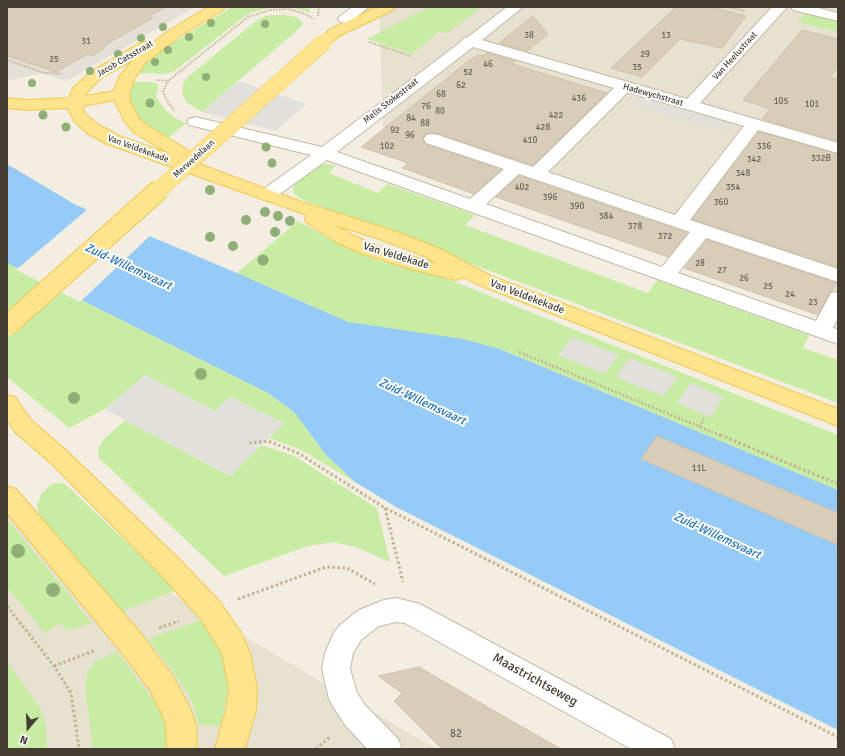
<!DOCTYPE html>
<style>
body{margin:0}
#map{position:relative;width:845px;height:756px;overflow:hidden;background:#f3eee1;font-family:Signika,sans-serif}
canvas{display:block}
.frame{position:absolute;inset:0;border:8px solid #443e32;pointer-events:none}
.north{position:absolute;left:8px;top:708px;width:40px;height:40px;-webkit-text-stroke:3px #fff;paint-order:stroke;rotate:199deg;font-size:11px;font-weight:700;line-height:16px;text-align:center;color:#443e32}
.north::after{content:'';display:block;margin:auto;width:14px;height:18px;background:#443e32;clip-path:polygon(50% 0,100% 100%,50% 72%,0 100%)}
</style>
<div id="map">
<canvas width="845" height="756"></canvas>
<div class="frame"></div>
<div class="north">N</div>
</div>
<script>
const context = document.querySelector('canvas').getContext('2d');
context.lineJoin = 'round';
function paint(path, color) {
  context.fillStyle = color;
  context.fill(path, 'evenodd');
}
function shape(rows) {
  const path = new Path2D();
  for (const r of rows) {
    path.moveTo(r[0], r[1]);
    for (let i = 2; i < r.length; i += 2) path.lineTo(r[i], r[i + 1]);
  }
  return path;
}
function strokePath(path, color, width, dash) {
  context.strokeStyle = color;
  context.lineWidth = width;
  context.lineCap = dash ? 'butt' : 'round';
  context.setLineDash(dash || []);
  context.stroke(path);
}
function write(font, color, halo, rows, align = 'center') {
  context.font = font + ' Signika,sans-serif';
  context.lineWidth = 4;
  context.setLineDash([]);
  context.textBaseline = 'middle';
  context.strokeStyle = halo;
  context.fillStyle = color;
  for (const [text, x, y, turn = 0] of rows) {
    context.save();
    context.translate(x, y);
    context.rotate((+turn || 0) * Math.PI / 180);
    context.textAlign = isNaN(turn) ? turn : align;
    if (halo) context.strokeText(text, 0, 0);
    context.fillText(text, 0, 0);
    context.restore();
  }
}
paint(shape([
 [379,7,838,7,838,304,384,150],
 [7,497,436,749,7,749]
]), '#e7e1cf');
paint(shape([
 [7,7,195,7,66,81,42,73,7,81]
]), '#e4dfd7');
paint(shape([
 [232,7,308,7,311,13,290,7,270,8,253,12,245,16,173,72,163,74,137,73,148,60,161,50],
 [429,7,482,7,447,33,439,32,412,54,367,39],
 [805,13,838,21,838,32,798,22],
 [271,15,284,15,296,17,303,23,300,28,202,112,187,103,182,93,183,83,189,76,256,21,263,17],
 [132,82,152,82,157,84,158,87,156,97,165,110,178,120,186,123,167,139,147,126,137,115,130,101],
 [322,164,336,165,329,173,378,193,387,184,475,215,465,225,648,293,657,280,809,335,803,348,838,360,838,403,303,200,293,193,294,185,303,175,312,168],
 [298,221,341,245,379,261,440,276,838,435,838,490,500,349,348,322,237,273],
 [7,263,268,393,294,412,327,456,355,482,301,450,269,438,284,423,230,397,215,411,145,375,105,409,69,428,7,377],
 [125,420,230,476,262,445,294,456,377,508,390,562,358,548,334,542,308,546,224,576,99,458,98,450,103,440],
 [64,483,177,590,120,612,41,520,37,506,41,494,52,484],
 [7,519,92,623,67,631,60,623,45,633,7,587],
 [204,619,219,642,228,666,227,692,221,726,199,725,192,701,172,670,148,639],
 [117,652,163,713,169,735,168,749,93,749,85,686,88,671,96,661],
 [7,662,39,706,46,725,47,749,7,749]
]), '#c9eca5');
paint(shape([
 [239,81,306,104,276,131,202,112],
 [640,96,640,97,731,123,724,131,633,104],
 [572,337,619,355,604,374,558,355],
 [629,358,678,377,663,396,616,377],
 [145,375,215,411,230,397,284,423,230,476,105,409],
 [691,383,724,397,710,417,677,403]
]), '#e2e0db');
paint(shape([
 [7,164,76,205,237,273,348,322,463,339,500,349,838,490,838,730,396,507,355,482,327,456,294,412,268,393,7,263]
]), '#96cbf7');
paint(shape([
 [89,208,152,234,80,302,16,270]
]), '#f3eee1');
const building = shape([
 [7,7,166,7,149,16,153,18,107,44,102,50,92,56,88,54,56,72,7,56,7,7],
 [676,7,711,7,746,16,722,48,680,39,642,77,611,68,676,7],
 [533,16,548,34,527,51,499,43,533,16],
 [802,30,838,39,838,67,830,77,838,80,838,141,762,119,770,109,743,100,802,30],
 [487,53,516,61,512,64,607,93,533,165,438,134,432,133,425,134,423,140,426,144,501,170,474,194,402,168,408,163,361,147,466,63,478,55,482,56,487,53],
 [759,132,838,154,838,267,692,219,759,132],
 [519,176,687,233,668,257,496,197,519,176],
 [707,240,837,283,832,291,830,292,818,315,684,268,707,240],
 [657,436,838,513,838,545,641,459,657,436],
 [419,667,510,720,561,749,442,749,394,701,402,693,378,676,419,667]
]);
paint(building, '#d8cdb9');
strokePath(building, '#d1c3a8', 1);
const minor = shape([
 [353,7,369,7,350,22,345,23,340,22,338,19,340,16,353,7],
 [507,7,523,7,482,40,687,99,772,7,787,7,700,103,838,143,838,153,758,130,690,220,838,269,838,282,706,238,678,273,816,321,831,293,838,292,838,318,833,328,838,329,838,344,327,160,273,199,267,200,261,199,258,195,261,191,311,155,189,125,187,122,189,119,195,117,322,147,462,41,464,38,468,37,507,7],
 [473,47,614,88,533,167,438,135,432,134,426,135,424,139,426,143,504,169,470,199,337,152,473,47],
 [628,92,744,126,675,215,548,172,628,92],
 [519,174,690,232,662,267,486,204,519,174],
 [791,7,815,7,838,13,838,21,793,10,791,7],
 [396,598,420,604,671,739,675,749,631,749,405,623,396,622,379,626,361,640,353,653,350,669,357,693,365,705,398,739,402,749,367,749,345,725,334,708,329,699,322,669,325,653,334,632,341,624,359,610,384,600,396,598]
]);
const major = shape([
 [208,7,225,7,223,10,180,36,145,63,135,78,129,94,130,101,140,120,145,124,191,152,194,156,191,160,188,160,299,201,394,231,438,248,491,276,838,409,838,426,477,284,464,277,456,280,411,269,363,254,338,243,307,223,305,219,307,215,107,144,87,133,74,121,68,108,27,110,7,108,7,98,27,100,69,98,73,88,92,71,140,43,145,42,151,44,170,30,208,7],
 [133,60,119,77,114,91,85,96,86,93,102,77,133,60],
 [114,100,125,122,133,132,170,154,119,136,99,125,86,115,84,111,83,106,114,100],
 [335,225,380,239,424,256,438,264,377,246,352,235,335,225],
 [377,7,395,7,393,10,339,36,329,45,324,46,319,45,317,42,329,30,377,7],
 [7,395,15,397,31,420,69,453,180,560,220,602,240,631,250,653,257,688,256,710,245,749,215,749,226,710,229,688,222,653,200,618,162,576,53,465,15,432,7,420,7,395],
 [7,486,16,489,138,630,170,672,179,687,192,713,196,726,197,749,167,749,166,726,162,714,150,690,118,648,7,513,7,486]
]);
strokePath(minor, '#c1baa6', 2);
strokePath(major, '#efc853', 2);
strokePath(shape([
 [728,7,744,11],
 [318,16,319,7],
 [369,42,411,56],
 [7,60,44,73,62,74],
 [156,80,168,81],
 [174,110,167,101,163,91,168,81,248,17,270,10,288,9,303,13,314,19]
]), '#c2b493', 2, [1.5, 1.5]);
strokePath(shape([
 [519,352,722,436],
 [700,427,704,418]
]), '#c2b493', 2.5, [2, 2]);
strokePath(shape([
 [720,435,838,484],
 [249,443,268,441,298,453,385,508,838,737],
 [385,508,403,582],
 [238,599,326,567,347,568,375,584],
 [7,606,54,666,71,693,79,749],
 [159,628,179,621],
 [54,666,96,650],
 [316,749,331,736]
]), '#c2b493', 3, [2.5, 2.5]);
paint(minor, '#fff');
paint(major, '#ffe48e');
const majorBridgeFar1 = shape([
 [159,190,324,42]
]);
const majorBridge = shape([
 [7,326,160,189]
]);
strokePath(majorBridgeFar1, '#efc853', 17, []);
strokePath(majorBridge, '#efc853', 22, []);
strokePath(majorBridgeFar1, '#ffe48e', 16);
strokePath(majorBridge, '#ffe48e', 20);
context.fillStyle = '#8faf77';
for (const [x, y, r] of [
 [211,23,4],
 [265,24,4],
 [163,27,4],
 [189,37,4],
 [141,38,4],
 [168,50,4],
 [118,54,4],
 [155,62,4],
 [90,71,4],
 [206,77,4],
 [32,83,4],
 [150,103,4.5],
 [43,115,4.5],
 [66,127,4.5],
 [266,147,4.5],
 [272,163,4.5],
 [210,190,5],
 [265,212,5],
 [278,216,5],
 [246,220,5],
 [290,221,5],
 [275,232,5],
 [210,237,5],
 [233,246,5],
 [263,260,5.5],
 [201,374,6],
 [74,398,6],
 [18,551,7],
 [53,590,7]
]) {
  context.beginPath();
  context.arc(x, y, r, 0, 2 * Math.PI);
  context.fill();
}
write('9px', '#696254', null, [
 ["38",529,36],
 ["13",666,36],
 ["31",86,42],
 ["29",645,55],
 ["25",54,60],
 ["46",488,65],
 ["35",637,68],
 ["52",468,73],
 ["62",461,86],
 ["68",441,95],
 ["436",579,99],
 ["105",781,102],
 ["101",812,105],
 ["76",426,107],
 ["80",440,112],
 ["422",556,116],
 ["84",411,119],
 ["88",425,124],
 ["428",543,128],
 ["92",395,131],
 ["96",410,136],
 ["410",530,141],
 ["102",387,147],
 ["336",764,147],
 ["332B",821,159],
 ["342",754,160],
 ["348",743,174],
 ["402",522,188],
 ["354",733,188],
 ["396",550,198],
 ["360",721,203],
 ["390",577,207],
 ["384",606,217],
 ["378",635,227],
 ["372",665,237],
 ["28",700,264],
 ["27",722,271],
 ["26",744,279],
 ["25",768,287],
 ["24",790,295],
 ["23",813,303],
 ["11L",699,469]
]);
write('9px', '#443e32', '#fff', [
 ["Van Heelustraat",735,56,-48],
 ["Jacob Catsstraat",125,59,-30],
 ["Hadewychstraat",653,95,16],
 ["Melis Stokestraat",391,101,-38],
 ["Van Veldekekade",138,149,20],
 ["Merwedelaan",194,159,-42]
]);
write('11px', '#443e32', '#fff', [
 ["Van Veldekade",396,256,17],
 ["Van Veldekekade",527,297,21]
]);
write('11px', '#696254', null, [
 ["82",456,734]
]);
write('italic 12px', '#2172ba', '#fff', [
 ["Zuid-Willemsvaart",128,267,25],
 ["Zuid-Willemsvaart",422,402,25],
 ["Zuid-Willemsvaart",717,536,25]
]);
write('13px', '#443e32', '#fff', [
 ["Maastrichtseweg",535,680,29]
]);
</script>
